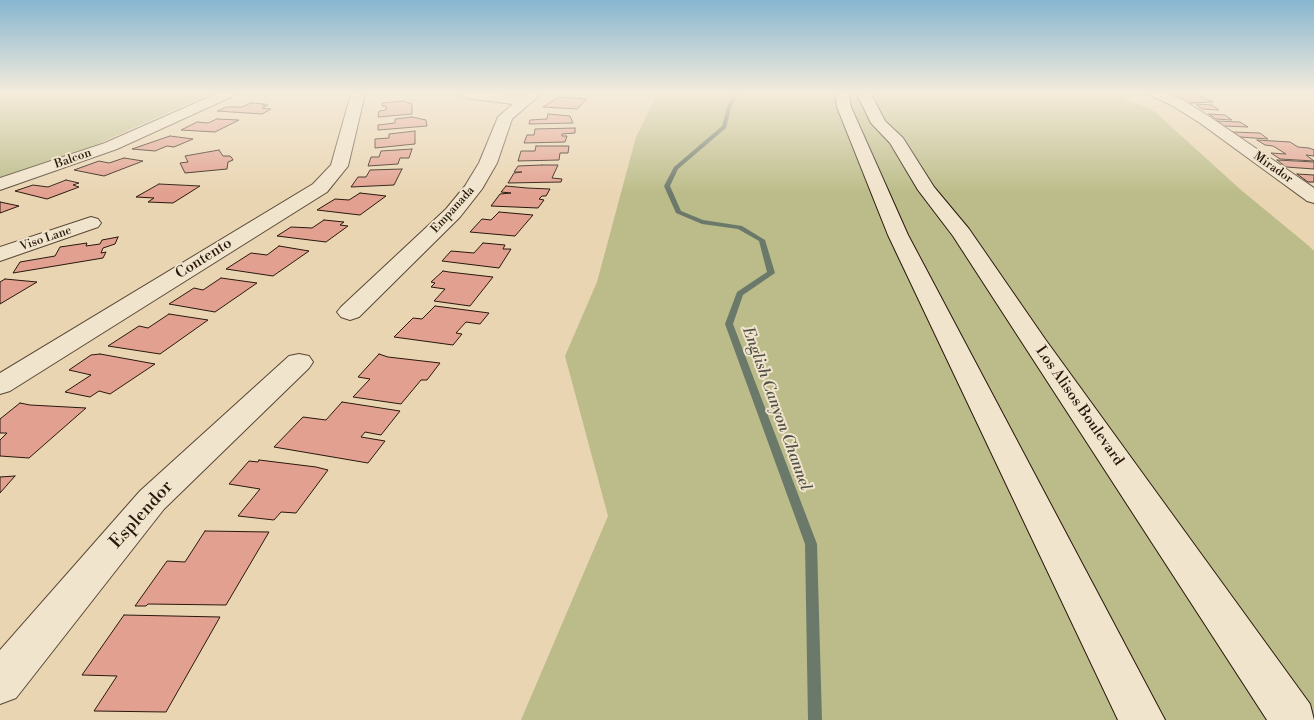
<!DOCTYPE html>
<style>
body{margin:0}
canvas{display:block;background:#e9d5b2}
</style>
<canvas width="1314" height="720"></canvas>
<script>
const context = document.querySelector('canvas').getContext('2d');
context.lineJoin = 'round';
function paint(path, color) {
  context.fillStyle = color;
  context.fill(path, 'evenodd');
}
function shape(rows) {
  const path = new Path2D();
  for (const r of rows) {
    path.moveTo(r[0], r[1]);
    for (let i = 2; i < r.length; i += 2) path.lineTo(r[i], r[i + 1]);
  }
  return path;
}
function strokePath(path, color, width, dash) {
  context.strokeStyle = color;
  context.lineWidth = width;
  context.lineCap = dash ? 'butt' : 'round';
  context.setLineDash(dash || []);
  context.stroke(path);
}
function write(font, color, halo, rows, align = 'center') {
  context.font = font + ' "Libre Bodoni",serif';
  context.lineWidth = 4;
  context.setLineDash([]);
  context.textBaseline = 'middle';
  context.strokeStyle = halo;
  context.fillStyle = color;
  for (const [text, x, y, turn = 0] of rows) {
    context.save();
    context.translate(x, y);
    context.rotate((+turn || 0) * Math.PI / 180);
    context.textAlign = isNaN(turn) ? turn : align;
    if (halo) context.strokeText(text, 0, 0);
    context.fillText(text, 0, 0);
    context.restore();
  }
}
paint(shape([
 [0,94,207,94,207,95,87,149,0,180],
 [657,94,1115,94,1154,111,1241,190,1309,246,1314,251,1314,720,521,720,608,516,565,356,597,282,636,137]
]), '#bbbc89');
paint(shape([
 [734,95,738,96,732,104,726,128,678,169,670,186,681,211,703,220,742,226,765,240,775,273,743,295,733,324,817,544,822,720,808,720,805,544,725,324,737,292,767,272,759,241,738,229,702,224,676,213,664,186,674,167,722,126,728,104,734,95]
]), '#6b796b');
const building = shape([
 [1195,94,1213,102,1189,103,1172,95,1195,94],
 [559,97,587,99,577,109,543,107,559,97],
 [403,101,412,104,412,114,378,117,379,111,386,110,386,106,382,106,382,103,403,101],
 [251,103,265,104,262,105,268,105,262,108,271,109,262,114,217,111,227,107,242,107,251,103],
 [1196,104,1212,105,1219,110,1202,109,1196,104],
 [548,114,570,116,573,123,529,124,530,120,547,119,548,114],
 [1209,114,1225,115,1232,120,1216,119,1209,114],
 [412,117,426,120,427,126,378,130,378,125,395,123,395,119,412,117],
 [217,119,239,120,215,132,181,130,197,122,208,123,217,119],
 [1217,121,1240,122,1248,127,1224,126,1217,121],
 [575,128,575,133,562,134,562,136,567,136,565,142,524,143,527,135,534,135,535,129,575,128],
 [415,131,415,144,375,148,375,139,389,138,389,134,415,131],
 [1232,132,1260,133,1268,139,1240,137,1232,132],
 [170,136,193,139,174,147,167,146,155,151,132,149,170,136],
 [1257,140,1290,142,1298,147,1309,148,1314,150,1314,156,1306,155,1314,161,1280,159,1271,153,1286,154,1273,146,1265,145,1257,140],
 [536,146,569,146,568,153,560,153,559,160,518,161,521,151,535,151,536,146],
 [412,149,409,158,400,158,398,164,368,166,371,157,379,157,381,151,412,149],
 [219,150,223,156,230,156,232,158,233,160,228,162,227,169,185,173,180,163,188,162,185,156,219,150],
 [124,158,143,161,104,176,74,170,99,161,109,163,124,158],
 [1277,160,1314,162,1314,169,1286,167,1277,160],
 [542,165,558,165,552,178,562,179,561,182,508,183,514,173,522,172,514,172,518,166,542,165],
 [402,169,394,185,351,187,358,177,366,177,370,170,402,169],
 [1297,174,1314,175,1314,182,1308,182,1297,174],
 [66,180,79,183,73,185,79,187,47,199,15,191,33,185,48,187,66,180],
 [159,184,200,186,173,203,148,202,154,198,136,197,159,184],
 [506,186,527,188,550,189,546,196,542,196,539,199,544,200,538,208,491,206,500,194,511,193,501,192,506,186],
 [360,193,386,196,360,215,317,210,335,199,349,200,360,193],
 [0,202,19,206,0,213,0,202],
 [499,212,533,215,515,236,470,232,482,219,491,220,499,212],
 [324,220,344,222,340,225,348,226,326,242,277,236,291,227,312,228,324,220],
 [118,237,115,244,103,248,101,253,106,252,103,258,13,273,20,262,55,256,60,247,87,243,86,246,100,244,102,240,118,237],
 [483,243,505,245,503,249,511,249,499,268,442,261,451,251,474,253,483,243],
 [279,246,309,251,273,276,226,269,251,253,267,255,279,246],
 [443,271,449,272,493,277,470,306,434,301,445,289,431,287,435,283,431,282,443,271],
 [221,278,257,283,215,312,169,304,194,288,203,290,221,278],
 [5,279,37,282,0,304,0,282,5,279],
 [435,306,489,313,480,324,466,322,456,333,462,334,453,345,394,337,413,318,422,319,435,306],
 [169,314,208,320,160,354,108,346,139,326,148,328,169,314],
 [100,354,155,364,110,394,99,391,90,397,65,392,91,375,69,370,91,355,100,354],
 [379,354,388,357,440,363,427,380,421,380,401,404,353,397,370,379,358,377,379,354],
 [342,402,400,411,381,435,365,432,361,437,385,441,368,463,274,447,303,417,326,420,342,402],
 [20,403,30,405,86,408,29,458,0,456,0,440,7,433,0,433,0,419,20,403],
 [259,460,316,467,328,470,296,513,281,512,274,520,238,516,260,489,229,484,249,461,258,462,259,460],
 [15,476,0,493,0,477,15,476],
 [205,531,269,532,226,605,148,604,146,606,135,606,167,561,185,562,205,531],
 [124,615,220,617,166,712,94,711,117,676,82,675,124,615]
]);
paint(building, '#e2a090');
strokePath(building, '#28180c', 1);
const street = shape([
 [216,94,233,94,231,97,117,149,0,190,0,178,105,143,216,94],
 [351,94,365,94,348,166,327,192,10,391,0,394,0,373,313,184,331,165,351,94],
 [459,94,497,94,522,97,526,94,541,94,512,119,497,163,482,189,460,217,359,317,350,320,341,317,337,312,341,307,446,209,465,186,479,163,498,117,513,104,466,98,459,94],
 [1148,94,1166,94,1183,100,1210,117,1314,188,1314,203,1307,201,1200,123,1173,106,1148,94],
 [91,217,98,219,101,223,98,227,0,261,0,247,91,217],
 [299,354,309,356,313,362,309,368,164,509,16,698,0,704,0,650,140,491,289,356,299,354]
]);
const secondary = shape([
 [835,94,849,94,851,107,908,235,1165,720,1118,720,888,235,837,107,835,94],
 [857,94,871,94,885,121,903,138,934,187,969,229,1045,339,1310,704,1314,720,1267,720,953,236,918,190,890,143,871,123,857,94]
]);
strokePath(street, '#584736', 2);
strokePath(secondary, '#28180c', 2);
paint(street, '#f1e4cd');
paint(secondary, '#f1e4cd');
const sky = context.createLinearGradient(0, 0, 0, 194);
sky.addColorStop(0, '#87b6d0');
sky.addColorStop(0.48, '#f5ecdc');
sky.addColorStop(1, '#f5ecdc00');
context.fillStyle = sky;
context.fillRect(0, 0, 1314, 194);
write('12px', '#28180c', '#f1e4cd', [
 ["Balcon",73,159,-19],
 ["Mirador",1273,168,35],
 ["Empanada",453,210,-48],
 ["Viso Lane",46,239,-19]
]);
write('15px', '#28180c', '#f1e4cd', [
 ["Contento",204,259,-32],
 ["Los Alisos Boulevard",1079,406,55]
]);
write('italic 16px', '#4f5044', '#f1e4cd', [
 ["English Canyon Channel",776,409,70]
]);
write('18px', '#28180c', '#f1e4cd', [
 ["Esplendor",142,515,-48]
]);
</script>
